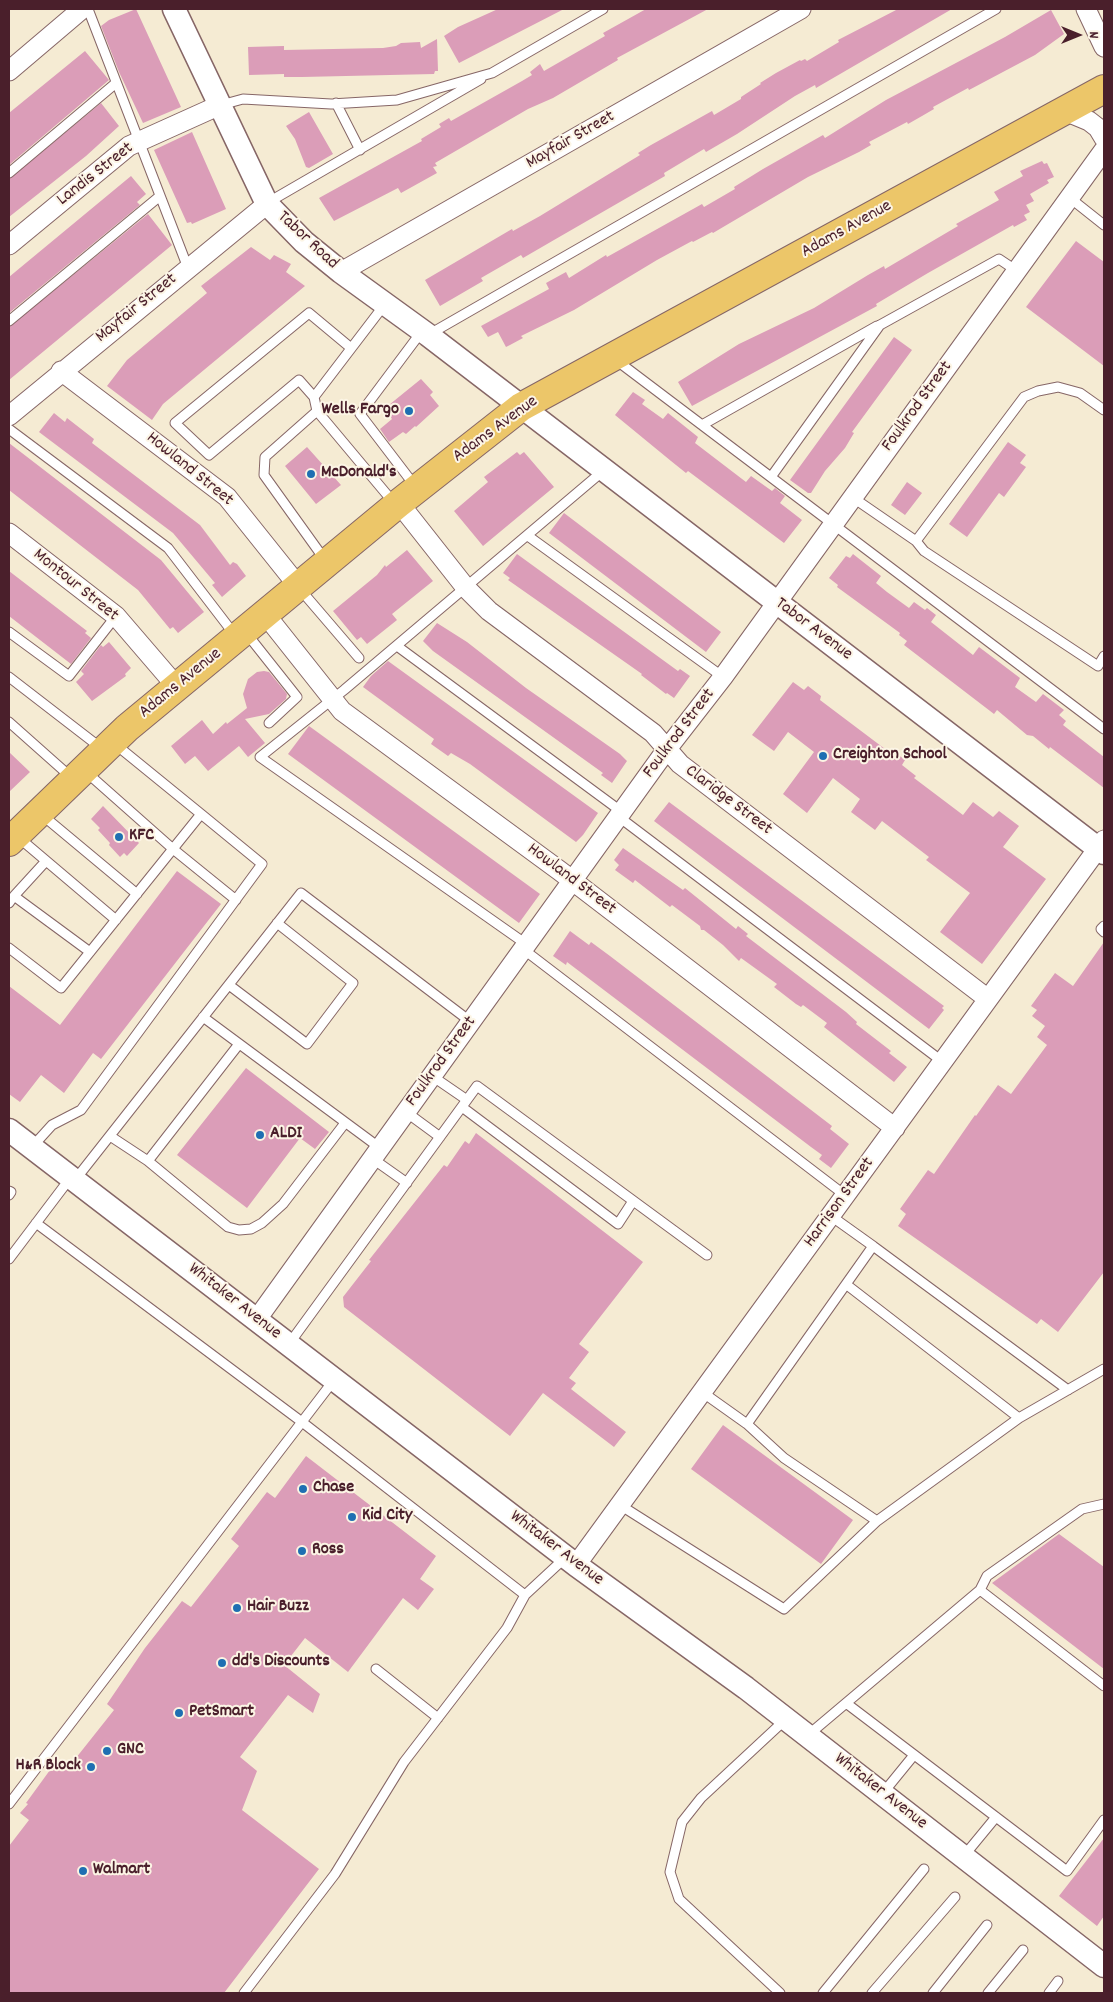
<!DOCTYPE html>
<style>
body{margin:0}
#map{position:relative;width:1113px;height:2002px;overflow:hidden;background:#f5ebd3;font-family:Dekko,sans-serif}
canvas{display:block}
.frame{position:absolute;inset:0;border:10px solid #4a1f2b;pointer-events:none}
.north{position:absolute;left:1053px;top:10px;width:50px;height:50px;-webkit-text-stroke:4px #fcf5e5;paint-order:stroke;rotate:90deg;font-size:14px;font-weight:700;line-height:20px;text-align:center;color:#4a1f2b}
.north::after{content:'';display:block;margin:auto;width:18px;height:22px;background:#4a1f2b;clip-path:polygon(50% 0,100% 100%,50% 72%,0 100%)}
</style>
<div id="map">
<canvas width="1113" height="2002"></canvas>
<div class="frame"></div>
<div class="north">N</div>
</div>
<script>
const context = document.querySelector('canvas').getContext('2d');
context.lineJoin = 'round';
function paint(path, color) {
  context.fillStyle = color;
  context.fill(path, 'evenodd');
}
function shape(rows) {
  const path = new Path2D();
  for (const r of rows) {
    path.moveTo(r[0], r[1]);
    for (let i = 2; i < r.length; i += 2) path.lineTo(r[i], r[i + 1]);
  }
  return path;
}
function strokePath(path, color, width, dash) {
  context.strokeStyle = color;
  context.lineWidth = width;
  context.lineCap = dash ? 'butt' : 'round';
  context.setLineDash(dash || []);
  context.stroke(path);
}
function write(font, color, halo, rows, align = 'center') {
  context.font = font + ' Dekko,sans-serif';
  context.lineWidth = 4;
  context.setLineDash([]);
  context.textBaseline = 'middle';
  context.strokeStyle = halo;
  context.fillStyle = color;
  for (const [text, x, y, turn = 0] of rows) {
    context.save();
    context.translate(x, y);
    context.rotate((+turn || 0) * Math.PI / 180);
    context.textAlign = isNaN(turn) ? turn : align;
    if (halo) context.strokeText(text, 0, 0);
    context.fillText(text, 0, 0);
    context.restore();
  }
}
paint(shape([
 [136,9,181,107,143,123,119,72,101,26,109,20],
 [498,9,564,9,459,63,444,36,458,27],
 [646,9,708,9,617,58,618,60,553,98,528,109,435,163,437,166,433,167,437,173,401,193,398,188,334,221,319,198,422,141,421,139,441,127,439,124,449,118,451,121,522,81,532,75,530,72,540,64,544,71,605,36,603,33],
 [898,9,952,9,816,88,815,85,795,96,737,134,706,152,704,149,664,173,665,176,554,240,523,258,521,255,481,278,483,281,440,306,425,280,512,229,513,231,540,216,640,155,638,153,651,145,712,111,714,115,741,99,741,97,761,84,760,83,776,73,800,60,801,61,805,59,807,61,839,42,838,40],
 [1051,10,1064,34,1035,55,969,90,968,88,933,107,934,109,922,116,908,124,907,122,869,142,871,145,859,152,808,177,713,233,712,232,693,242,692,241,657,260,574,310,521,336,523,338,510,345,506,347,498,332,488,337,481,326,549,289,546,283,566,272,569,278,606,255,607,257,702,204,704,207,735,189,734,187,763,169,823,135,825,138,886,100,1005,37],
 [437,39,438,71,435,71,434,74,302,77,284,77,284,74,249,75,248,47,284,46,284,50,383,48,396,46,401,43,420,42,421,48],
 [85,51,109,80,9,165,9,113],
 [101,103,119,126,86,156,9,217,9,179],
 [309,112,333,154,309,168,306,167,295,139,286,126],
 [192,132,226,209,192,224,191,222,187,223,154,150],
 [1042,161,1044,164,1047,163,1054,177,1047,180,1049,183,1030,194,1034,201,1026,205,1030,212,1024,215,1027,220,1014,227,1013,225,928,273,876,304,877,306,692,406,678,382,739,344,814,308,868,275,884,266,885,269,958,226,956,224,999,200,994,192,1023,176,1020,171],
 [131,176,146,194,137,202,140,205,9,313,9,277],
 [148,214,172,245,9,380,9,327],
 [1076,241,1104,262,1104,366,1026,307],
 [251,247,270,260,274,255,291,264,286,272,305,286,163,404,152,420,107,386,127,360,207,293,201,286],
 [894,337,912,350,852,432,854,433,845,448,825,471,811,493,808,493,790,480],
 [421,379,433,392,430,395,439,406,416,427,415,426,406,434,403,432,389,442,380,429,392,419,384,409],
 [633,392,645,400,642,404,663,419,668,413,698,437,695,443,746,482,751,476,772,491,775,488,785,496,780,503,802,520,784,543,688,471,686,473,671,461,615,415],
 [54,413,65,422,67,418,94,439,92,443,200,525,230,565,233,562,237,564,246,576,222,597,212,585,215,583,173,533,39,432],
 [1008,442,1026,455,1020,463,1026,467,1004,497,999,493,967,537,949,524],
 [9,443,161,560,204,612,178,633,173,627,170,629,138,590,9,490],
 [307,447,341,485,316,504,285,466],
 [517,452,520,455,524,452,554,487,483,546,454,511,488,482,484,477],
 [907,482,922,493,905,515,891,505],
 [564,513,721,632,706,652,549,533],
 [407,550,433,581,392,614,397,620,367,644,361,637,357,640,333,611,377,575,385,565,386,567],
 [517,554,678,671,680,669,690,676,674,698,667,693,666,694,641,675,642,674,508,580,510,578,503,573],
 [853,554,881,576,876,583,887,592,909,608,914,602,925,610,927,608,936,615,931,622,973,655,979,647,1020,678,1015,687,1036,702,1043,694,1064,710,1059,715,1066,721,1063,725,1104,757,1104,788,1050,747,1049,749,1033,736,1027,735,997,710,994,714,904,645,907,641,899,635,900,633,837,587,838,585,829,578,846,556,850,558],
 [9,571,87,631,85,633,91,638,71,664,9,616],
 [437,623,467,642,526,688,620,754,627,761,612,783,601,775,603,773,433,651,423,641],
 [109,642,131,668,125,674,126,676,92,701,76,682,84,674,81,671,101,645,103,647],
 [388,661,598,813,583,835,576,842,470,764,451,753,448,756,431,744,434,739,363,687,371,676],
 [264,671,269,672,287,694,286,699,269,714,245,719,265,743,248,757,239,746,208,771,195,756,185,764,171,746,202,720,213,734,226,722,227,724,247,708,243,694,248,679,257,672],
 [793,682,804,690,808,686,821,696,820,700,889,752,891,749,905,760,902,765,916,776,914,778,963,815,973,802,993,817,999,811,1019,826,1003,847,1046,879,982,964,940,932,970,893,926,860,929,857,882,821,875,830,851,812,860,799,833,778,807,813,783,794,814,752,788,732,774,751,752,735],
 [309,726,540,894,519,923,288,754],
 [9,752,30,772,9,792],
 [669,802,944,1006,942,1008,944,1010,929,1029,654,821],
 [103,806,139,843,127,856,124,853,120,857,109,845,110,843,98,830,100,828,91,819],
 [623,848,683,890,685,888,736,929,738,926,748,934,746,936,846,1012,857,1022,856,1024,891,1051,889,1053,907,1067,894,1082,824,1027,827,1023,803,1005,801,1007,796,1004,774,987,777,984,741,958,739,961,723,945,704,930,701,930,700,926,672,905,670,907,635,880,633,883,615,870,619,865,614,860],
 [177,871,221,904,101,1059,93,1053,64,1093,41,1075,20,1102,9,1094,9,986,60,1025],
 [570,931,589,945,591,942,610,956,832,1126,830,1129,849,1144,831,1168,819,1159,822,1155,811,1147,567,962,566,965,553,956],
 [1104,942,1104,1272,1058,1332,1041,1319,1037,1324,898,1226,906,1214,900,1209,928,1170,934,1174,975,1115,976,1116,998,1085,1011,1094,1047,1045,1037,1037,1045,1026,1032,1016,1037,1010,1031,1006,1055,973,1073,986],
 [246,1068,329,1132,315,1149,300,1138,247,1208,177,1155],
 [476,1133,643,1262,579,1344,589,1352,569,1378,576,1383,571,1389,626,1432,614,1447,543,1393,510,1436,344,1307,343,1297,371,1261,369,1260,444,1165,447,1167,465,1141,469,1144],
 [723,1425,853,1520,821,1564,691,1469],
 [306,1456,436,1556,420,1579,434,1589,418,1610,403,1598,348,1672,305,1638,284,1665,320,1694,313,1713,288,1695,240,1757,257,1771,242,1810,319,1869,224,1993,9,1993,9,1846,29,1820,20,1813,28,1804,26,1803,50,1770,53,1771,59,1762,68,1768,114,1710,107,1704,145,1648,182,1601,191,1607,239,1546,231,1539,267,1492,275,1498],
 [1059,1534,1104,1567,1104,1669,992,1583],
 [1104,1838,1104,1916,1097,1926,1059,1896]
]), '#db9db8');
const service = shape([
 [88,9,188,268],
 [336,103,360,150],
 [221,105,243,99,331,104,397,100,492,73,603,9],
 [9,173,116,83],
 [1070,198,1104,225],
 [267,203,481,79],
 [9,321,160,196],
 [428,335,996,9],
 [351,348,309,313,175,423,209,455,299,380,314,397,385,304],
 [616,360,1104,729],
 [314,397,317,411,394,503],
 [317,411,265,457,264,475,325,560],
 [702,425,877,326],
 [9,429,168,548,234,634],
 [771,477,880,325,999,259,1017,271],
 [415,486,360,414,422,331],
 [852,497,916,541,924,551,1098,666,1104,656],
 [528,536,723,677],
 [916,541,1024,397,1038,391,1058,387,1080,393,1104,410],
 [299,588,359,658],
 [9,632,69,676,116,616],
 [247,634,297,697,269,723],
 [397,646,622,812],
 [9,677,101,748],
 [9,722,72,778],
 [85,771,173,849,236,900],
 [41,814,137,894],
 [619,817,943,1062],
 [18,837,116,920],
 [14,896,46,861],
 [9,903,14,896,90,952],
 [1104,926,1101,929,1104,932],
 [526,944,260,757,344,690,603,471],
 [9,948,61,988,201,814,115,744],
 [523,949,846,1196],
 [229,985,307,1044,353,983,277,923],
 [203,1017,380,1148],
 [432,1076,467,1100],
 [462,1107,618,1224,633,1201],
 [406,1112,440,1137],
 [110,1136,148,1161,239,1044],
 [32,1147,52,1125,81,1110,262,864,201,814],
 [373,1159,407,1183],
 [148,1161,228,1227,239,1230,251,1229,262,1223,283,1204,345,1123],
 [75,1180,301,893,471,1022],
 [9,1191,11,1192,9,1195],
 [36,1223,302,1422,525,1595,566,1557],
 [873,1246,1068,1390],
 [9,1259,71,1177],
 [289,1344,477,1086,707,1255],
 [702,1392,747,1424,784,1458,877,1521,1019,1418,847,1285],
 [1019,1418,1104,1369],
 [747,1424,873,1246,831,1216],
 [620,1505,784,1609,877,1521],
 [980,1590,987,1576,1082,1509,1104,1504],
 [376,1669,438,1718],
 [846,1703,1067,1871,1104,1820],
 [807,1736,980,1590,1104,1686],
 [883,1793,914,1755],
 [9,1804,334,1380],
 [963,1857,996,1817],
 [244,1993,335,1874,404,1762,507,1628,525,1595],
 [780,1993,679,1899,670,1872,682,1822,701,1798,786,1719],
 [823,1993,924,1869],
 [872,1993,955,1897],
 [933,1993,987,1925],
 [988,1993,1023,1950],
 [1049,1993,1058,1981]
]);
const minor = shape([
 [1086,9,1104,47],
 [9,71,82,9],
 [1065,111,1089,121,1098,128,1104,138],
 [9,245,129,146,220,105],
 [341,272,801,9],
 [61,371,227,497,299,587],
 [9,416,267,204],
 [399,503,466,588,489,611,653,733,680,764,988,999],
 [9,533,116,616,177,687],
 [265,614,342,711,560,871,895,1128],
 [257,1319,667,749,723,677,1104,150],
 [576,1565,1104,840]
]);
const tertiary = shape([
 [174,9,267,204,304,242,341,272,428,335,1104,853],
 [9,1130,576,1565,746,1688,1104,1966]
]);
const trunk = shape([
 [9,842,127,728,399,503,521,407,1104,89]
]);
strokePath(service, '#866666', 11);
strokePath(minor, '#866666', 21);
strokePath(tertiary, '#866666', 25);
strokePath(trunk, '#866666', 30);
strokePath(service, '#fff', 9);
strokePath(minor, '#fff', 19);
strokePath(tertiary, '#fff', 22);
strokePath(trunk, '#ecc669', 28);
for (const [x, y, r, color] of [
 [409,411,5,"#1f6fb2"],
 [311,474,5,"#1f6fb2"],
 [823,756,5,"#1f6fb2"],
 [119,837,5,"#1f6fb2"],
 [260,1135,5,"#1f6fb2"],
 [303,1489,5,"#1f6fb2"],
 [352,1517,5,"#1f6fb2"],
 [302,1551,5,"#1f6fb2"],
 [237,1608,5,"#1f6fb2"],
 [222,1663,5,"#1f6fb2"],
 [179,1713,5,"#1f6fb2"],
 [107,1751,5,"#1f6fb2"],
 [91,1767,5,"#1f6fb2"],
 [83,1871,5,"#1f6fb2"]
]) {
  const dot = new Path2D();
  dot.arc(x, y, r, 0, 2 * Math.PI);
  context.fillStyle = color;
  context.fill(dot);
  strokePath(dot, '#fcf5e5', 2);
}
write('18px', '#4a1f2b', '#fcf5e5', [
 ["Mayfair Street",571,141,-30],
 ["Landis Street",96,175,-38],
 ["Adams Avenue",847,230,-29],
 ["Tabor Road",307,241,43],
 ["Mayfair Street",137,309,-39],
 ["Foulkrod Street",918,407,-54],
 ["Adams Avenue",496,430,-36],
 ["Howland Street",189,470,39],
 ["Montour Street",75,586,39],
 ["Tabor Avenue",813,630,37],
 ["Adams Avenue",181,684,-39],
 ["Foulkrod Street",680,734,-53],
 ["Claridge Street",728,801,37],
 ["Howland Street",571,880,37],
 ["Foulkrod Street",442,1062,-54],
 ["Harrison Street",840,1203,-54],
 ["Whitaker Avenue",234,1302,38],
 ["Whitaker Avenue",556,1549,37],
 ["Whitaker Avenue",880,1792,38]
]);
write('bold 18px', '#4a1f2b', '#fcf5e5', [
 ["Wells Fargo",399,411,"right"],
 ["McDonald's",321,474],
 ["Creighton School",833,756],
 ["KFC",129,837],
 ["ALDI",270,1135],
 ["Chase",313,1489],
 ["Kid City",362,1517],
 ["Ross",312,1551],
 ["Hair Buzz",247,1608],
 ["dd's Discounts",232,1663],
 ["PetSmart",189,1713],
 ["GNC",117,1751],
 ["H&R Block",81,1767,"right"],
 ["Walmart",93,1871]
], 'left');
</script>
